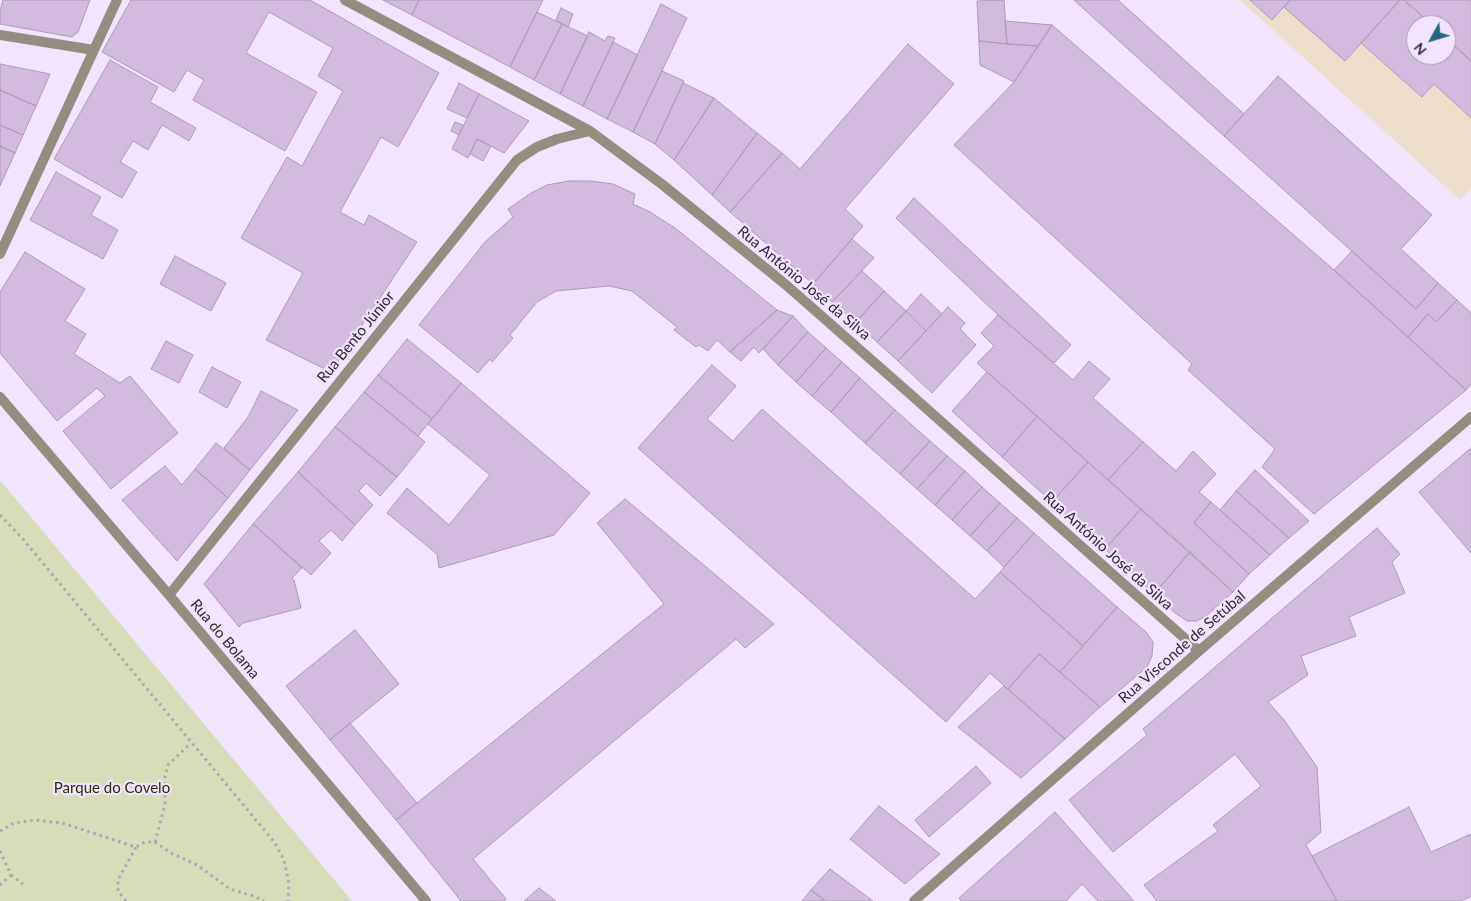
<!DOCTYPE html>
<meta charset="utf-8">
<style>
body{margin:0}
#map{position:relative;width:1471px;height:901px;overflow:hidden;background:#f2e4fe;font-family:Lato,sans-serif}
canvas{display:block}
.north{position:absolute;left:1406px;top:15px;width:50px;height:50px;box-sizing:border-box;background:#f2e4fe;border:1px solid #a499ae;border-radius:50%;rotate:231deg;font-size:14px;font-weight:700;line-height:20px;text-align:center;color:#2f2835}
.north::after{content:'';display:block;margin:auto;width:18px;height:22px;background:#26667b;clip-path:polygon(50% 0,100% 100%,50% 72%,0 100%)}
</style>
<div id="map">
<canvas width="1471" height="901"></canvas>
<div class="north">N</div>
</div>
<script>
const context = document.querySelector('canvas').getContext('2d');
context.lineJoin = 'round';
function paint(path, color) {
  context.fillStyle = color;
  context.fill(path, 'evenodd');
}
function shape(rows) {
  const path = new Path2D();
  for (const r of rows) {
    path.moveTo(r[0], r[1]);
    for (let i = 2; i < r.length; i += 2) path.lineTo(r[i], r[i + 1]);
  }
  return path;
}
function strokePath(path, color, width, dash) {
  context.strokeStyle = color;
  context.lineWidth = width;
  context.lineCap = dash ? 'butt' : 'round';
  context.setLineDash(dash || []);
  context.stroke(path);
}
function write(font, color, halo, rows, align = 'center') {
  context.font = font + ' Lato,sans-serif';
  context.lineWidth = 4.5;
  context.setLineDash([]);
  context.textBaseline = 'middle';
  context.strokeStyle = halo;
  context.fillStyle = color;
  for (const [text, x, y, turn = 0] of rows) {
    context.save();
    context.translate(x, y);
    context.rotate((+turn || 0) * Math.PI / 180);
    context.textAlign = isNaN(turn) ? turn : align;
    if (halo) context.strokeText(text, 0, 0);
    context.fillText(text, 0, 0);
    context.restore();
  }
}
paint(shape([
 [1240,0,1404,0,1416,25,1416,55,1446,55,1471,61,1471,188,1460,200]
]), '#ecdecb');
paint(shape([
 [0,480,352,901,0,901]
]), '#d7ddb9');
const building = shape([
 [3,0,90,0,78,32,72,37,0,24,0,11,3,0],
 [131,0,310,0,439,73,398,147,381,137,340,212,364,225,369,215,417,242,331,372,266,340,303,273,241,238,287,157,302,166,343,91,318,76,333,48,269,12,246,53,317,92,285,151,193,100,204,80,187,70,174,92,102,52,131,0],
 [383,0,419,0,412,15,383,0],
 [419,0,543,0,510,67,412,15,419,0],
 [1004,0,1007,44,979,41,977,1,1004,0],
 [1074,0,1118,0,1244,114,1224,136,1074,0],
 [1250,0,1290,0,1272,20,1250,0],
 [1290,0,1400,0,1345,61,1284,7,1290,0],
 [1400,0,1404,0,1432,25,1416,25,1416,55,1446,55,1446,38,1471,61,1471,118,1434,84,1422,97,1361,43,1400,0],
 [1404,0,1471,0,1471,61,1446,38,1446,25,1432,25,1404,0],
 [661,4,687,18,633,132,607,119,661,4],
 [561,8,573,14,568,27,556,20,561,8],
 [537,12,562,24,534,80,510,67,537,12],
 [1005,21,1052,25,1038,46,1007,44,1005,21],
 [562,24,588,36,560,94,534,80,562,24],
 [1052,25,1334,270,1466,390,1314,514,1262,467,1275,449,1188,370,1192,364,954,145,1014,82,1052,25],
 [589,32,605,41,608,36,615,38,583,106,560,94,589,32],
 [979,41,1007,44,1038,46,1014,82,980,65,979,41],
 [613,42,638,55,607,119,583,106,613,42],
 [908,44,954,84,845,209,863,226,813,284,730,212,782,153,800,169,908,44],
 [110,60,158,87,150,102,196,128,189,141,162,125,148,150,133,141,120,162,137,172,122,198,54,159,110,60],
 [0,64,50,74,36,106,0,90,0,64],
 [662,71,684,81,655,144,633,132,662,71],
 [1278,76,1432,215,1401,249,1438,283,1416,309,1224,136,1278,76],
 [459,83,479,94,467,118,447,109,459,83],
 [683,83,714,98,674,160,655,144,683,83],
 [0,90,36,106,23,135,0,125,0,90],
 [479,94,529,121,504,153,477,139,468,158,452,149,479,94],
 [714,98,757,133,712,195,674,160,714,98],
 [455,122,463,125,459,135,451,131,455,122],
 [0,125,23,135,15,153,0,146,0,125],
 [757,133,782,153,730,212,712,195,757,133],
 [477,139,491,146,483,161,470,154,477,139],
 [0,146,15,153,0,186,0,146],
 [56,172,101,197,91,215,118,230,103,259,30,220,56,172],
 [569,181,591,181,613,184,635,194,633,204,650,212,675,228,777,310,730,352,717,340,708,351,699,345,696,347,674,330,677,327,632,291,609,286,556,291,537,302,510,335,513,338,492,362,490,359,478,373,419,325,485,242,513,217,508,209,531,193,547,185,569,181],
 [914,198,1071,345,1054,363,998,315,896,218,914,198],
 [852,239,874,258,832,302,813,284,852,239],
 [1352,251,1416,309,1438,283,1457,300,1436,322,1428,314,1408,337,1334,270,1352,251],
 [25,252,85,289,65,321,86,334,74,354,120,383,130,376,178,433,111,489,63,431,105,396,97,388,57,421,0,353,0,292,25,252],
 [175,256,226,283,211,311,160,284,175,256],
 [862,271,884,291,856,322,832,302,862,271],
 [884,291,906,311,877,342,856,322,884,291],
 [921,294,942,314,926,331,906,311,921,294],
 [1457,300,1471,313,1471,384,1466,390,1408,337,1428,314,1436,322,1457,300],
 [948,307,965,323,960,329,976,345,932,393,898,361,948,307],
 [777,310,793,316,759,353,754,347,741,361,730,352,777,310],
 [906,311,926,331,898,361,877,342,906,311],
 [998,315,1073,380,1089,361,1110,379,1093,398,1143,442,1108,480,977,363,994,346,981,333,998,315],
 [793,316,808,332,778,365,763,349,793,316],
 [808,332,826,348,796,382,778,365,808,332],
 [407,339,461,383,432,419,378,375,407,339],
 [166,341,193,355,179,383,151,369,166,341],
 [826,348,842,362,812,396,796,382,826,348],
 [842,362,860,378,831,412,812,396,842,362],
 [712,365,736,386,707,419,733,441,762,409,975,599,1000,572,1083,646,1060,672,1039,654,1008,689,990,673,946,722,638,448,712,365],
 [212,367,241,382,227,408,199,392,212,367],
 [987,372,1037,416,1002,457,952,411,987,372],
 [378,375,432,419,418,436,364,392,378,375],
 [860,378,895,410,865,443,831,412,860,378],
 [461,383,590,493,554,535,439,568,437,554,387,513,407,488,449,525,490,475,428,424,461,383],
 [261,391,298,410,250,470,224,448,248,417,261,391],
 [364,392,425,442,397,477,335,427,364,392],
 [895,410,930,441,900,474,865,443,895,410],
 [1037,416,1088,462,1052,502,1002,457,1037,416],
 [335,427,397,477,380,496,366,483,359,491,373,505,355,525,298,472,335,427],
 [930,441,947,456,917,489,900,474,930,441],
 [1143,442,1176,471,1193,451,1216,474,1199,492,1211,502,1194,523,1249,574,1233,592,1108,480,1143,442],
 [216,443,250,470,228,498,195,469,216,443],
 [1471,448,1471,553,1419,492,1471,448],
 [947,456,965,471,935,505,917,489,947,456],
 [1088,462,1141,509,1105,549,1052,502,1088,462],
 [165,466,182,485,195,469,228,498,177,561,122,500,165,466],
 [1255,470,1309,521,1289,538,1236,491,1255,470],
 [965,471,982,487,952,520,935,505,965,471],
 [298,472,355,525,342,541,331,530,319,541,331,553,311,575,253,524,298,472],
 [982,487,1000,503,970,536,952,520,982,487],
 [1236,491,1289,538,1270,555,1220,510,1236,491],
 [625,499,774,624,745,648,736,639,473,859,506,899,504,901,461,901,396,820,664,604,597,523,625,499],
 [1211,502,1270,555,1249,574,1194,523,1211,502],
 [1000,503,1017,518,987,551,970,536,1000,503],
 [1141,509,1190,552,1154,594,1105,549,1141,509],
 [1017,518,1034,533,1004,567,987,551,1017,518],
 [253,524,302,568,292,578,294,580,301,608,243,623,239,627,204,584,253,524],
 [1377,528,1400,554,1392,562,1405,593,1349,617,1356,636,1301,656,1308,675,1268,702,1284,720,1317,767,1321,832,1306,845,1337,901,1157,901,1144,885,1218,831,1213,825,1261,786,1235,754,1113,852,1069,800,1147,735,1143,729,1377,528],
 [1034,533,1117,607,1083,646,1000,572,1034,533],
 [1190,552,1233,592,1206,616,1197,621,1187,621,1175,613,1154,594,1190,552],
 [1117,607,1146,632,1153,642,1152,656,1147,667,1100,707,1060,672,1117,607],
 [355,630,399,684,330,740,286,686,355,630],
 [1039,654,1100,707,1065,739,1008,689,1039,654],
 [1004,686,1065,739,1021,778,958,727,1004,686],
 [350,723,417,803,396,820,330,740,350,723],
 [976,766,991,783,929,837,915,820,976,766],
 [879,806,940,854,905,884,850,839,879,806],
 [1409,807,1431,852,1471,834,1471,896,1461,901,1337,901,1312,856,1409,807],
 [1055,812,1134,901,1098,901,1082,884,1066,901,961,901,959,898,1055,812],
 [830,869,873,901,826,901,811,890,830,869],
 [539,888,556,901,524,901,539,888],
 [811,890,826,901,802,901,811,890]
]);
paint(building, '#d2bbde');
strokePath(building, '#ae9ab8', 1);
strokePath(shape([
 [0,515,22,538,275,843,284,860,289,884,288,901],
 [0,831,14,823,35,820,62,823,136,847,145,842,155,842,171,853,197,865,230,889,253,896,264,901],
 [155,842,165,805,165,776,168,765,191,743],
 [0,851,11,875,0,885],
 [11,875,23,884],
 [126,901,118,891,118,880,136,847]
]), '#aea3b8', 3, [2.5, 4]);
strokePath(shape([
 [345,0,590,131,663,185,785,284,909,393,1199,651],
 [0,35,94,50],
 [0,254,117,0],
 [0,397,169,595,426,901],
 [169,595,517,160,537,147,557,139,590,131],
 [914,901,1199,651,1471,417]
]), '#958d80', 10);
write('15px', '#2f2835', '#f2e4fe', [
 ["Rua António José da Silva",804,283,40],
 ["Rua Bento Júnior",356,337,-51],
 ["Rua António José da Silva",1108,551,42],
 ["Rua do Bolama",225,639,50],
 ["Rua Visconde de Setúbal",1182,647,-41]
]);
write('15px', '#292d00', '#f2e4fe', [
 ["Parque do Covelo",112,788]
]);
</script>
